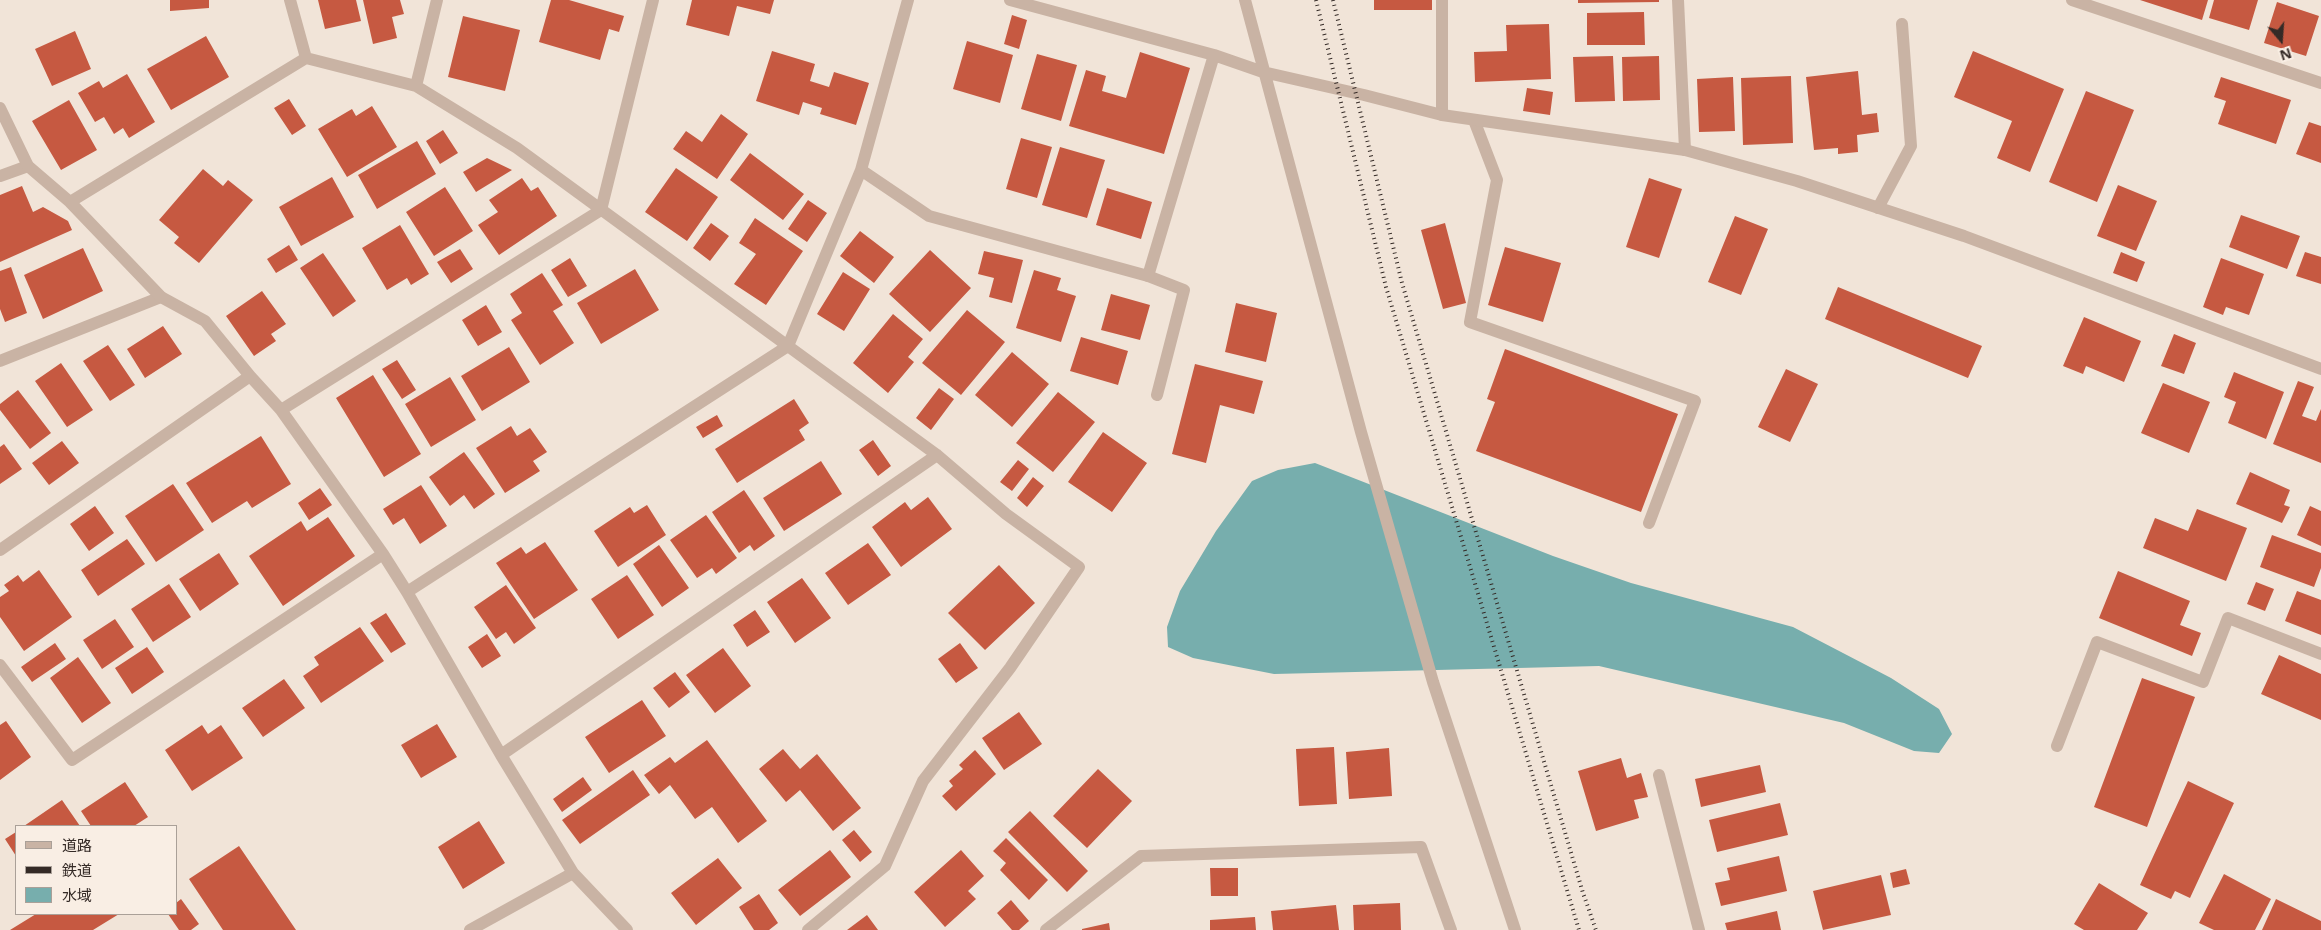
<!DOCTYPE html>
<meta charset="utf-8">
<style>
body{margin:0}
#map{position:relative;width:2321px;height:930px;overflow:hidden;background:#f1e4d8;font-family:"Open Sans","Noto Sans JP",sans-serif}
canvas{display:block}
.legend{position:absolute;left:15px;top:825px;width:162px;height:90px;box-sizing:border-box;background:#f9eee4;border:1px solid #aaa098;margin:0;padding:6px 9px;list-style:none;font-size:15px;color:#342a26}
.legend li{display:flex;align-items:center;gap:10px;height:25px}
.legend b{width:25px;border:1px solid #aaa098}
.north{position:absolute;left:2256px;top:15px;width:50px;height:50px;-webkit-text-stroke:4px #f9eee4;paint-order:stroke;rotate:162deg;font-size:14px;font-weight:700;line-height:20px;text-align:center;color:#342a26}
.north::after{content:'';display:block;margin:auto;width:18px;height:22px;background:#342a26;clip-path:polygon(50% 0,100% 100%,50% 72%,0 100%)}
</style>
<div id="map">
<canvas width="2321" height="930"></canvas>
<ul class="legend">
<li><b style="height:6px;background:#c9b3a4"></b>道路</li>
<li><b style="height:6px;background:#342a26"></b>鉄道</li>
<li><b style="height:14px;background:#77aead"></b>水域</li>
</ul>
<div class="north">N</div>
</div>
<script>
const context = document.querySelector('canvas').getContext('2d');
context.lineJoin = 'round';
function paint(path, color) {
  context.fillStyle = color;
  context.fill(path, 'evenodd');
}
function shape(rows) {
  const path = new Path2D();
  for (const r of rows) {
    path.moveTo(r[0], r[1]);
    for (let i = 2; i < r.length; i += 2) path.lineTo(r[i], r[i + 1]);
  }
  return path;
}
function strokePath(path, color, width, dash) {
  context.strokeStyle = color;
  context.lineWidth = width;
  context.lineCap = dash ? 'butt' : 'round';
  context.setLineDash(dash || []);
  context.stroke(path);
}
paint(shape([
 [1315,463,1553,556,1631,583,1793,627,1891,678,1939,709,1952,734,1939,753,1914,751,1844,723,1599,666,1274,674,1193,658,1168,647,1167,627,1180,591,1216,531,1252,481,1278,470]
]), '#77aead');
paint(shape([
 [170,0,209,0,209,8,170,11],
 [318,0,356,0,361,21,325,29],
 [363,0,400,0,404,14,392,17,397,38,373,44],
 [551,0,569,0,624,16,619,32,609,29,600,60,539,42],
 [692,0,774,0,770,14,737,6,729,36,686,25],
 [1374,0,1432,0,1432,10,1374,10],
 [1578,0,1659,0,1659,2,1578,3],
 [2140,0,2208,0,2202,20],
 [2214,0,2258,0,2249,30,2209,18],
 [2277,2,2319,16,2306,56,2264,43],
 [1644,12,1645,45,1587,45,1587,13],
 [1012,15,1027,20,1019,49,1004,44],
 [463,16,520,30,505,91,448,77],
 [1549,24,1551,79,1475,82,1474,52,1507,51,1506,25],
 [75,31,91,69,52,86,35,49],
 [206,36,229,77,171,110,147,69],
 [967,41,1013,55,1000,103,953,89],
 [772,51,815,64,810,81,829,87,834,72,869,83,856,125,820,114,822,108,803,102,799,115,756,101],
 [1973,51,2064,89,2030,172,1997,158,2012,121,1954,97],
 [1140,52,1190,68,1164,154,1069,126,1086,70,1106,76,1102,91,1126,98],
 [1037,54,1077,65,1061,121,1021,109],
 [1613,56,1615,101,1575,102,1573,57],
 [1659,56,1660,100,1623,101,1622,57],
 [1858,71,1862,115,1877,113,1879,132,1857,135,1858,152,1838,154,1838,148,1814,150,1806,77],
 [127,74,155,122,129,138,123,128,114,134,104,117,95,122,78,93,99,81,103,88],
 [1791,76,1793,143,1743,145,1741,78],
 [1733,77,1735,131,1699,132,1697,79],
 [2221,77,2291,100,2276,144,2218,124,2226,101,2214,97],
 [1527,88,1553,92,1550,115,1523,111],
 [2086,91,2134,110,2097,202,2049,182],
 [289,99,306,126,292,135,274,108],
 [69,100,97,150,61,170,32,121],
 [372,106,397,147,347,177,318,129,352,109,356,116],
 [721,114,748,134,717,179,673,149,686,131,702,142],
 [2309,122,2321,126,2321,163,2296,154],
 [443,130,458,153,440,164,426,141],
 [1021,138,1052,147,1037,198,1006,189],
 [417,141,436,174,377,209,358,175],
 [1060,147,1105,160,1087,218,1042,205],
 [750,153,804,194,783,220,730,180],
 [487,158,512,170,476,192,463,172],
 [676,168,718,197,687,241,645,212],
 [203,169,223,186,228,180,253,200,199,263,174,243,179,237,159,220],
 [332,177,354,217,301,246,279,207],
 [522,178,531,191,538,187,557,216,499,255,478,225,498,212,489,200],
 [1649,178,1682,189,1659,258,1626,247],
 [2118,185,2157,201,2136,251,2097,236],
 [22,186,33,212,43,207,68,221,72,230,0,262,0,195],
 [445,187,473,231,434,256,406,212],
 [1107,188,1152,202,1141,239,1096,225],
 [808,200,827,213,807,242,788,229],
 [2241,215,2300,236,2287,269,2229,247],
 [1735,216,1768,229,1741,295,1708,282],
 [755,218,803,251,766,305,734,284,756,254,739,243],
 [711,223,729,236,710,261,693,248],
 [1445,223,1466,303,1443,309,1421,230],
 [400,225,429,274,411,285,407,278,387,290,362,248],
 [860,231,894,257,874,283,840,256],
 [289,245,298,260,276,273,267,259],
 [1505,247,1561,263,1543,322,1488,305],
 [83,248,103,291,43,319,24,275],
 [460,249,473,269,451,283,437,262],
 [930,250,971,288,930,332,889,294],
 [984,251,1023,260,1012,303,989,297,994,278,978,274],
 [2121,252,2145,262,2137,282,2113,273],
 [2305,252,2321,257,2321,284,2296,276],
 [323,253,356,301,333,317,300,268],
 [570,258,587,286,568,297,551,270],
 [2221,258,2264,274,2249,315,2226,307,2223,315,2203,307],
 [11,267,27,313,5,322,0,309,0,271],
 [635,269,659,310,601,344,577,303],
 [1034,270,1061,278,1057,290,1076,296,1061,342,1016,328],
 [843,272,870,289,844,331,817,314],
 [542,273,563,305,553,311,574,343,540,365,511,320,522,313,510,294],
 [1838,287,1982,346,1968,378,1825,319],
 [262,291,286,324,271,334,276,341,254,356,226,316],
 [1111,294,1150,305,1140,340,1101,330],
 [1236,303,1277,313,1266,362,1225,352],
 [486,305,502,332,478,346,462,320],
 [967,310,1005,342,961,395,922,363],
 [893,314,923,339,908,357,914,362,888,393,853,363],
 [2084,317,2141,341,2124,382,2086,366,2083,374,2063,366],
 [163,326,182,354,145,378,127,349],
 [2174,334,2196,343,2184,374,2161,366],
 [1081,337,1128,351,1118,385,1070,371],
 [108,345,135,385,110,401,83,361],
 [509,347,530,382,482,411,461,376],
 [1505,349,1678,414,1641,512,1476,451,1495,402,1487,399],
 [1012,352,1049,384,1012,427,975,395],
 [397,360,416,390,402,399,382,369],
 [61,363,93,410,67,427,35,381],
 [1195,364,1263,381,1254,414,1220,405,1206,463,1172,454],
 [1786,369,1818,384,1790,442,1758,427],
 [2234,372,2284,392,2266,439,2228,423,2236,402,2224,397],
 [373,375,421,454,384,477,336,398],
 [450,377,476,420,431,447,405,404],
 [2298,381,2314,387,2302,416,2316,421,2321,409,2321,463,2273,444],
 [2163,383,2210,402,2189,453,2141,433],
 [939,388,954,399,931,430,916,418],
 [18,390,51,433,30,449,0,410,0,404],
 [1058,392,1095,422,1053,472,1016,443],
 [794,399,809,423,799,430,805,440,737,483,715,449],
 [717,415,723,426,703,438,696,427],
 [511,426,517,436,530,428,547,452,533,461,540,471,505,493,476,448],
 [1103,432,1147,463,1112,512,1068,482],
 [261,436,291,484,252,508,247,501,212,523,186,483],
 [873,440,891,466,878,476,859,450],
 [62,441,79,463,49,485,32,463],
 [4,444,22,469,0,484,0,447],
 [464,452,495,494,474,509,464,495,450,506,429,477],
 [1018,460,1029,469,1012,491,1000,482],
 [821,461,842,494,784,531,763,498],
 [2250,472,2290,490,2284,505,2290,507,2282,523,2236,504],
 [1033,477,1044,486,1027,507,1017,498],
 [173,484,204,530,156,562,125,516],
 [421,485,447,526,420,544,404,518,393,525,383,509],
 [320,488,332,505,309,520,298,503],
 [744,490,775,536,754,551,750,545,739,553,712,512],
 [928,497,952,529,901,567,872,527,905,502,911,510],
 [647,505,666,535,618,567,594,531,630,507,634,513],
 [95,506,114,533,89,551,70,524],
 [2310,506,2321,511,2321,546,2297,535],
 [2197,509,2247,528,2226,581,2143,548,2155,518,2188,531],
 [706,515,737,558,716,574,712,568,697,578,670,540],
 [328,517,355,556,283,606,249,556,301,521,307,531],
 [2272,535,2321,553,2321,568,2314,587,2260,567],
 [127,539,145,564,98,596,81,570],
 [545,542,578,590,534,619,496,563,521,547,526,554],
 [868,543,891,575,848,605,825,573],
 [659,545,689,588,662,607,633,564],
 [219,553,239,584,200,611,179,579],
 [999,565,1035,603,985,650,948,613],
 [39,570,72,617,24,651,0,617,0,597,9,591,4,585,18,575,23,582],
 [2118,571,2190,601,2180,625,2201,633,2192,656,2099,618],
 [627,575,654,615,618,639,591,599],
 [802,578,831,618,795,643,767,602],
 [2256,582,2274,589,2265,611,2247,604],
 [169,584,191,617,153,642,131,609],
 [506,585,536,628,514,644,506,632,496,639,474,607],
 [2297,591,2321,600,2321,635,2285,621],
 [755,610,770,632,747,647,733,625],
 [386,613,406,644,391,653,370,623],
 [115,619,134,647,102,669,83,640],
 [360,627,384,661,321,703,303,676,319,665,314,657],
 [487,634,501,656,482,668,468,647],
 [55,643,66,659,32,682,21,667],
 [960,643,978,668,956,683,938,659],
 [147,647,164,672,132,694,115,668],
 [723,648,751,686,715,713,686,675],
 [2279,655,2321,674,2321,720,2261,694],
 [78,657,111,703,82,723,50,678],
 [675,672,690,692,669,708,653,688],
 [2142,678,2195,697,2147,827,2094,807],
 [284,679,305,708,263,737,242,708],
 [642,700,666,736,609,773,585,737],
 [1019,712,1042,744,1004,770,982,738],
 [6,721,31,757,0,780,0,725],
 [437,724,457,757,421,778,401,745],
 [202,725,208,734,221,725,243,758,192,791,165,750],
 [707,740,767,821,738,843,712,807,695,819,670,785,659,794,644,775,670,757,675,763],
 [1334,747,1337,804,1299,806,1296,749],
 [1389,748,1392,796,1349,799,1346,752],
 [783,749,800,769,817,754,861,808,833,831,800,790,786,802,759,769],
 [975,750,996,774,956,811,942,796,953,786,949,781,963,769,959,765],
 [1621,758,1627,778,1641,773,1648,797,1634,800,1639,818,1596,831,1578,771],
 [1760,765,1766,792,1701,807,1695,779],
 [1098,769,1132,801,1087,848,1053,816],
 [633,770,650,795,580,844,562,820],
 [583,777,592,790,562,812,553,799],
 [2188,781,2234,803,2190,898,2175,891,2171,899,2140,885],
 [125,782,148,817,134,826,91,826,81,811],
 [62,800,80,826,24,826],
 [1780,803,1788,835,1717,852,1709,820],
 [1030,811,1088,871,1067,892,1008,832],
 [479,821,505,863,463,889,438,847],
 [854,830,872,852,860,862,842,840],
 [16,832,16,856,5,839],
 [1006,838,1048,880,1029,900,1000,870,1006,863,993,851],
 [239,846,296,930,223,930,189,879],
 [830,850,851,877,800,916,778,890],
 [961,850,984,876,968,891,976,899,945,927,914,892],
 [1779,856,1787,891,1721,906,1715,883,1730,880,1727,868],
 [718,858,742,888,696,925,671,893],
 [1210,868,1238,868,1238,896,1211,896],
 [1906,869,1910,884,1893,888,1890,873],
 [2224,874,2271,899,2255,930,2214,930,2199,923],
 [1881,875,1891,915,1823,930,1813,891],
 [2099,883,2148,913,2137,930,2084,930,2074,924],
 [759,894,778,923,769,930,754,930,739,907],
 [181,899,199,924,191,930,179,930,168,914,176,914,176,903],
 [2276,899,2321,921,2321,930,2262,930],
 [1011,900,1029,921,1019,930,1012,930,997,913],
 [1400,903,1401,930,1354,930,1353,905],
 [1336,905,1339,930,1273,930,1271,911],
 [1777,911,1781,930,1727,930,1725,923],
 [36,914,119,914,93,930,10,930],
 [867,915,878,930,847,930],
 [1255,917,1256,930,1210,930,1210,920],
 [1109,923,1110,930,1082,930,1082,929]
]), '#c65941');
strokePath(shape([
 [1678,0,1685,150],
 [2072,0,2321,83],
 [1442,115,1442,0],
 [1474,120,1497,180,1470,322,1695,401,1649,523],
 [0,176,28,166],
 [1878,208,1911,146,1902,24],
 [1148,276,1184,290,1157,395],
 [0,361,161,297],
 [2057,746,2097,642,2203,682,2228,618,2321,654]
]), '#c9b3a4', 12);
strokePath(shape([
 [290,0,306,58,416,86,517,148,937,455,1006,514,1079,567,1010,668,923,781,885,866,808,930],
 [1010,0,1214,55,1263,72,1364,95,1442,115,1685,150,1797,181,1964,236,2321,369],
 [1245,0,1361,432,1433,682,1515,930],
 [416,86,437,0],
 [0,108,28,166,70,202,161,297,205,321,250,376,281,410,383,554,407,592,501,755,573,873,627,930],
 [861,170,929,216,1148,276,1214,55],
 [70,202,306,58],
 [281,410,601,210,653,0],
 [0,550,250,376],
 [407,592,788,346,861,170,908,0],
 [0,665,72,760,383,554],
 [501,755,937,455],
 [1659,775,1699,930],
 [470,930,573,873],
 [1046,930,1141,856,1421,847,1451,930]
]), '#c9b3a4', 12);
strokePath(shape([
 [1316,0,1386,287,1579,930],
 [1333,0,1402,283,1583,893,1596,930]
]), '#342a26', 4, [1, 4]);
</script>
